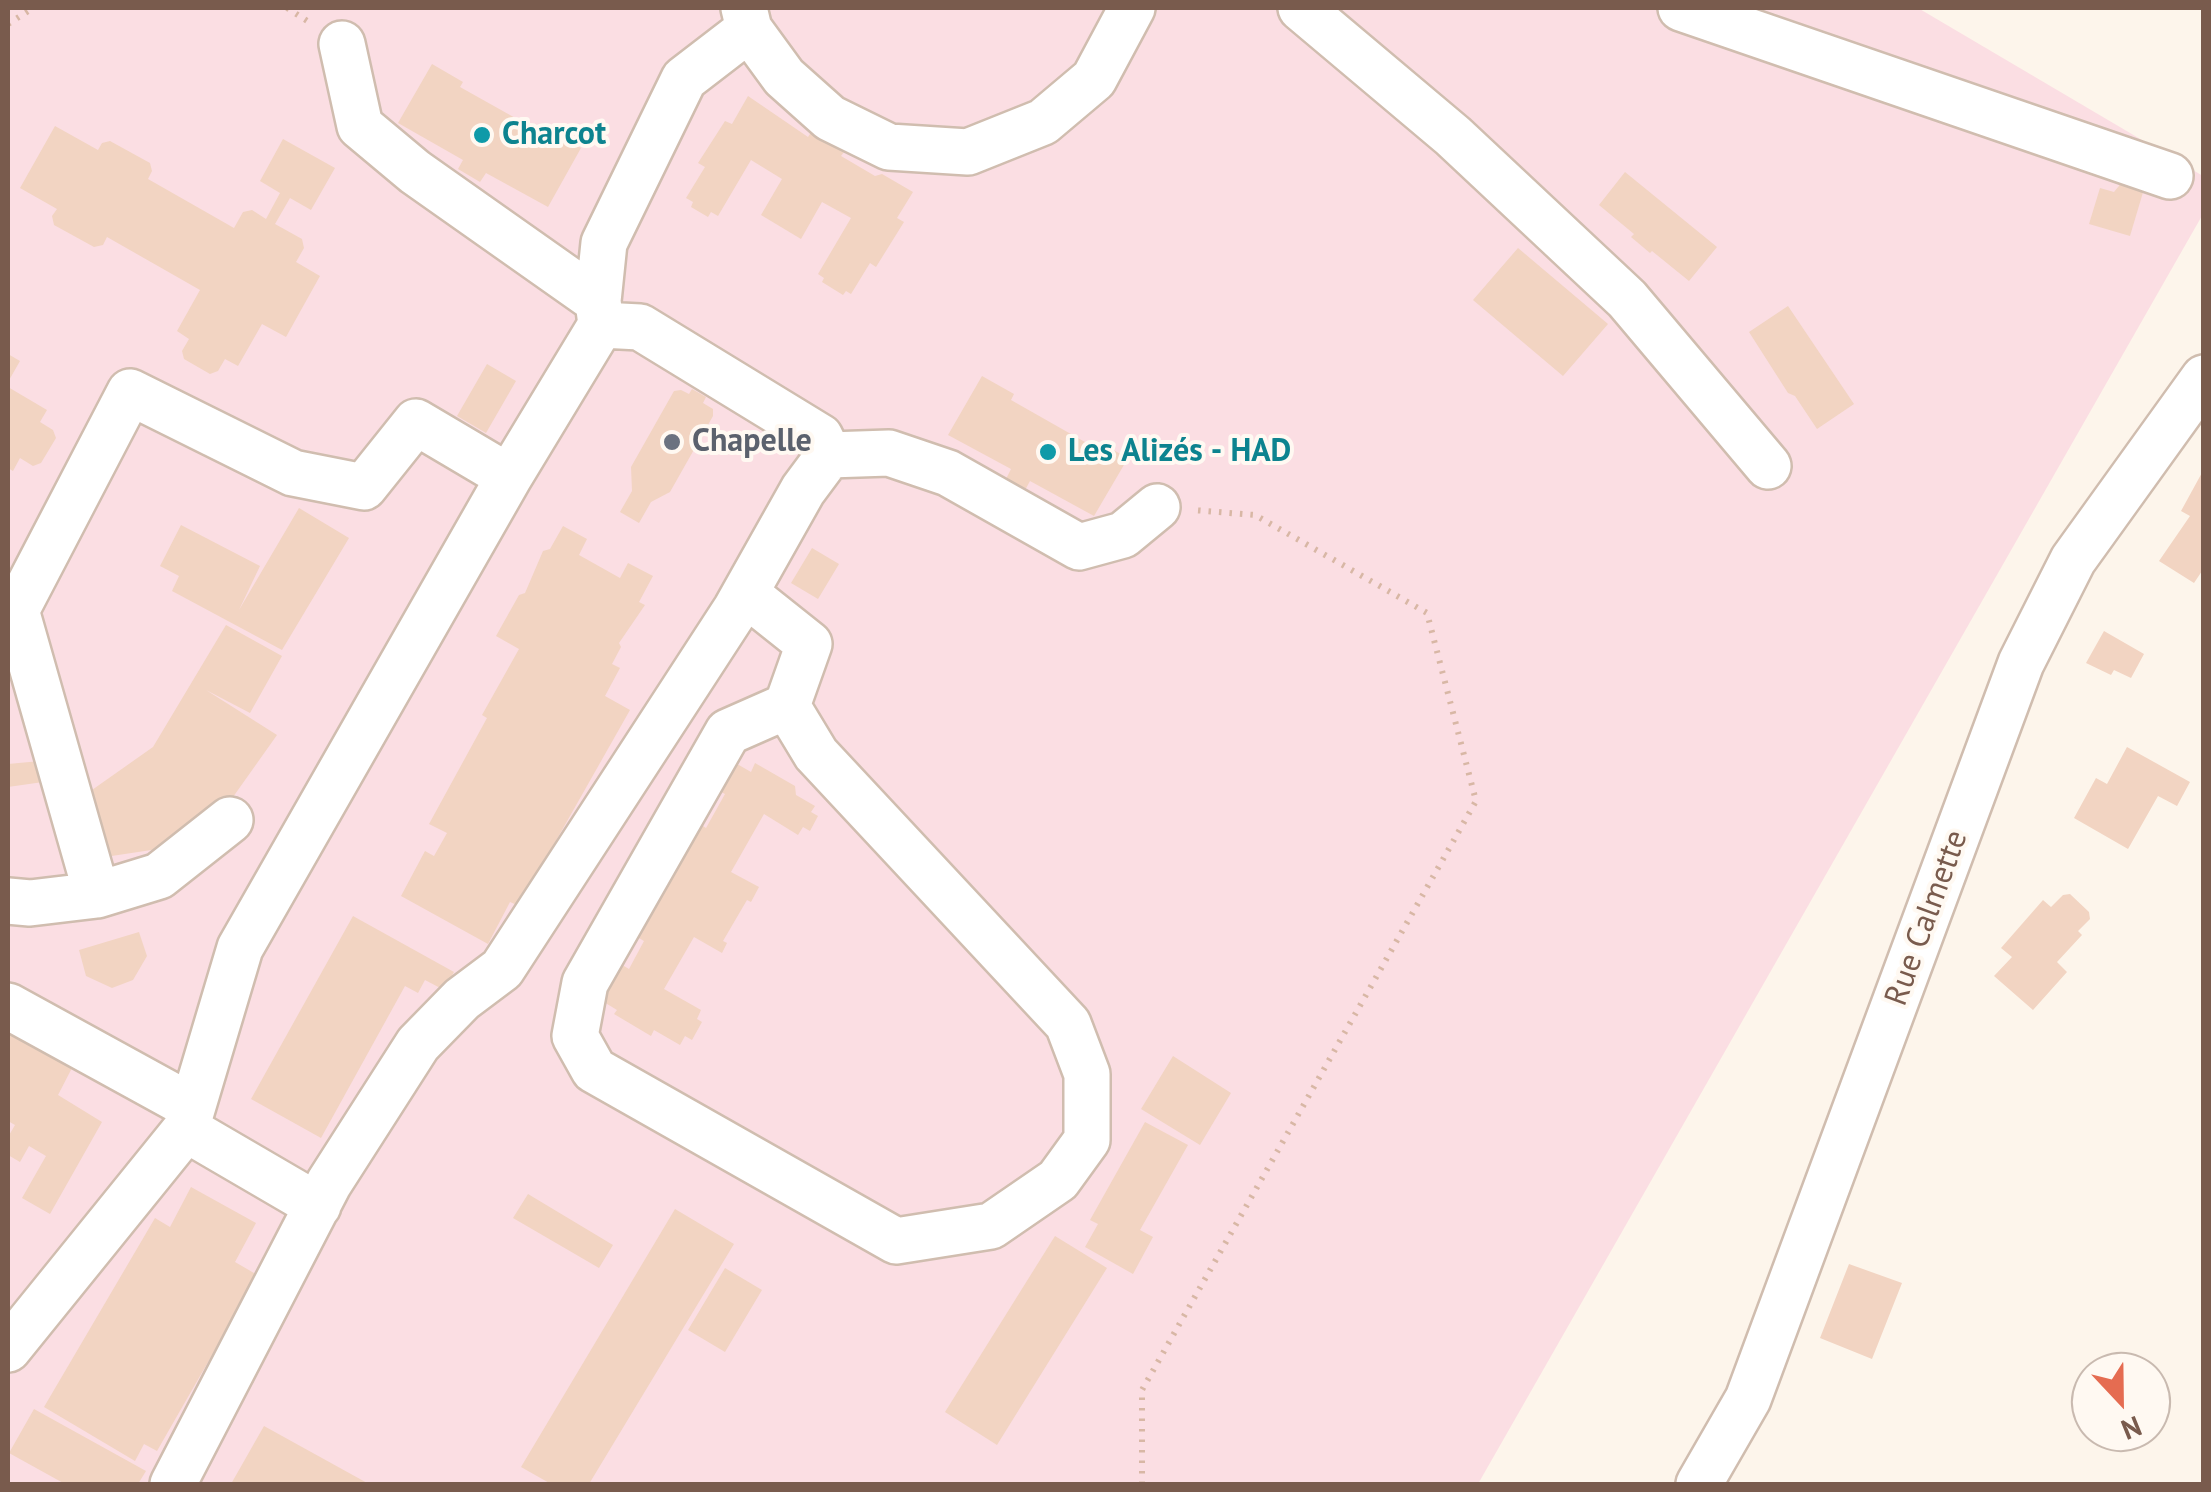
<!DOCTYPE html>
<meta charset="utf-8">
<style>
body{margin:0}
#map{position:relative;width:2211px;height:1492px;overflow:hidden;background:#fdf5eb;font-family:"PT Sans",sans-serif}
canvas{display:block}
.frame{position:absolute;inset:0;border:10px solid #795b4d;pointer-events:none}
.north{position:absolute;left:2071px;top:1352px;width:100px;height:100px;box-sizing:border-box;background:#fff9f2;border:2px solid #c9bab0;border-radius:50%;rotate:158deg;font-size:28px;font-weight:700;line-height:40px;text-align:center;color:#795b4d}
.north::after{content:'';display:block;margin:auto;width:35px;height:45px;background:#e56c51;clip-path:polygon(50% 0,100% 100%,50% 72%,0 100%)}
</style>
<div id="map">
<canvas width="2211" height="1492"></canvas>
<div class="frame"></div>
<div class="north">N</div>
</div>
<script>
const context = document.querySelector('canvas').getContext('2d');
context.lineJoin = 'round';
function paint(path, color) {
  context.fillStyle = color;
  context.fill(path, 'evenodd');
}
function shape(rows) {
  const path = new Path2D();
  for (const r of rows) {
    path.moveTo(r[0], r[1]);
    for (let i = 2; i < r.length; i += 2) path.lineTo(r[i], r[i + 1]);
  }
  return path;
}
function strokePath(path, color, width, dash) {
  context.strokeStyle = color;
  context.lineWidth = width;
  context.lineCap = dash ? 'butt' : 'round';
  context.setLineDash(dash || []);
  context.stroke(path);
}
function write(font, color, halo, rows, align = 'center') {
  context.font = font + ' "PT Sans",sans-serif';
  context.lineWidth = 8;
  context.setLineDash([]);
  context.textBaseline = 'middle';
  context.strokeStyle = halo;
  context.fillStyle = color;
  for (const [text, x, y, turn = 0] of rows) {
    context.save();
    context.translate(x, y);
    context.rotate((+turn || 0) * Math.PI / 180);
    context.textAlign = isNaN(turn) ? turn : align;
    if (halo) context.strokeText(text, 0, 0);
    context.fillText(text, 0, 0);
    context.restore();
  }
}
paint(shape([
 [8,8,1918,8,2203,176,2203,214,1478,1484,8,1484]
]), '#fbdee3');
paint(shape([
 [432,64,463,82,460,87,551,138,553,133,581,148,548,207,486,173,480,182,458,169,463,160,398,123],
 [748,96,808,137,812,131,839,143,836,147,844,152,841,156,875,176,882,174,913,192,897,218,904,222,876,267,870,263,851,294,846,291,843,295,822,282,824,278,818,274,851,218,822,202,801,239,761,215,782,179,751,160,718,216,711,212,708,217,691,207,693,202,686,198,705,167,698,163,725,121,732,124],
 [55,126,98,150,102,143,110,141,150,163,152,171,148,179,234,228,243,212,252,210,266,219,280,193,260,181,283,139,335,168,311,210,290,198,275,224,302,239,304,248,296,262,320,276,286,337,262,324,238,366,225,359,218,371,210,374,184,359,182,351,189,339,177,331,200,290,107,237,103,245,94,247,54,225,52,216,57,209,20,188],
 [1625,172,1717,247,1689,281,1652,251,1650,253,1631,237,1634,234,1599,205],
 [2123,181,2144,189,2130,236,2089,224,2100,188,2114,192],
 [1518,248,1608,324,1563,376,1473,300],
 [1788,306,1854,404,1817,429,1795,396,1788,393,1749,332],
 [8,354,20,361,8,382],
 [487,364,516,381,486,433,457,416],
 [982,376,1014,394,1011,400,1092,446,1095,440,1128,458,1094,516,1030,481,1024,492,1005,481,1011,469,948,435],
 [8,387,47,410,40,422,53,430,56,438,41,463,33,466,20,458,13,471,8,468],
 [692,389,706,397,703,403,713,409,713,416,670,492,651,502,639,523,620,512,632,491,631,467,674,391,681,390,689,394],
 [2204,469,2204,568,2194,583,2159,561,2190,516,2181,511],
 [299,508,349,538,282,650,172,591,179,576,160,566,181,525,260,566,239,610],
 [563,526,587,539,579,555,620,578,628,563,653,576,639,602,645,605,619,643,621,647,612,664,620,668,605,696,630,710,519,906,510,902,488,944,401,896,425,851,434,856,447,833,429,824,487,718,482,715,519,649,496,636,519,595,525,593,543,551,550,549],
 [812,548,839,564,818,599,791,583],
 [226,625,282,656,250,713,206,690,277,735,233,797,158,849,105,857,92,790,153,747],
 [2104,631,2144,654,2131,678,2114,670,2111,675,2086,663],
 [2127,747,2190,782,2177,806,2158,796,2128,849,2074,818,2096,778,2107,784],
 [725,757,751,772,755,763,795,786,796,795,815,806,811,812,818,816,810,831,803,827,798,835,764,814,731,872,759,887,751,902,747,900,723,941,727,943,722,953,694,937,664,989,701,1010,697,1019,702,1022,692,1040,685,1036,680,1045,654,1030,651,1036,614,1014,617,1010,594,996,614,960,629,969,644,941,632,934,700,824,706,828,725,794,708,785],
 [40,761,43,782,8,787,8,764],
 [2070,894,2089,912,2090,919,2078,931,2082,935,2057,962,2067,972,2033,1010,1994,976,2012,957,2001,948,2043,900,2051,907,2063,895],
 [353,916,454,972,444,990,425,980,418,993,405,986,321,1138,251,1099],
 [139,932,147,956,133,980,112,988,86,976,79,950],
 [8,1031,72,1068,58,1095,102,1122,50,1214,22,1198,46,1156,29,1146,20,1162,8,1155,8,1137,15,1125,8,1121],
 [1173,1056,1231,1093,1200,1145,1141,1109],
 [1145,1122,1188,1145,1140,1230,1153,1237,1133,1274,1085,1247,1098,1224,1090,1220],
 [191,1187,256,1223,235,1262,266,1280,247,1294,157,1451,144,1444,135,1461,44,1407,155,1218,170,1227],
 [528,1194,613,1245,599,1268,513,1218],
 [675,1209,734,1244,589,1484,551,1484,521,1467],
 [1055,1236,1107,1268,997,1445,945,1412],
 [1849,1264,1902,1283,1872,1359,1820,1338],
 [725,1268,762,1290,725,1352,688,1330],
 [34,1409,146,1471,138,1484,65,1484,9,1453],
 [264,1426,369,1484,231,1484]
]), '#f2d4c2');
const minor = shape([
 [744,8,749,29,784,77,830,118,889,147,968,152,1043,122,1094,79,1132,8],
 [1301,8,1453,136,1627,299,1768,466],
 [1681,8,2170,176],
 [342,44,360,126,415,172,598,301],
 [601,325,640,327,820,437,829,455],
 [745,593,809,644,787,706,816,754,1068,1024,1087,1074,1087,1140,1058,1180,991,1226,896,1241,594,1070,575,1036,585,983,728,732,787,706],
 [8,626,130,392,293,473,364,487,416,422,509,477],
 [97,895,159,876,230,820],
 [8,901,30,903,97,895,16,610],
 [8,1006,192,1107],
 [186,1129,318,1206],
 [8,1349,186,1129,240,948,509,477,601,325,598,301,604,243,684,79,749,29],
 [173,1484,329,1183,418,1044,462,999,502,969,736,609,803,490,829,455,889,453,948,473,1079,547,1123,535,1157,507],
 [1699,1484,1748,1399,2021,663,2073,560,2204,378]
]);
strokePath(minor, '#d0bdaf', 50);
strokePath(shape([
 [287,8,312,24],
 [8,24,33,8],
 [1142,1484,1142,1390,1476,801,1427,613,1255,515,1193,510]
]), '#d8b7a5', 6, [2.5, 8]);
strokePath(minor, '#fff', 45);
for (const [x, y, r, color] of [
 [482,135,10,"#0f9aa8"],
 [672,442,10,"#6b7280"],
 [1048,452,10,"#0f9aa8"]
]) {
  const dot = new Path2D();
  dot.arc(x, y, r, 0, 2 * Math.PI);
  context.fillStyle = color;
  context.fill(dot);
  strokePath(dot, '#fff9f2', 4);
}
write('bold 32px', '#0d838f', '#fff9f2', [
 ["Charcot",502,135],
 ["Les Alizés - HAD",1068,452]
], 'left');
write('bold 32px', '#5b616d', '#fff9f2', [
 ["Chapelle",692,442]
], 'left');
write('32px', '#795b4d', '#fff9f2', [
 ["Rue Calmette",1927,918,-70]
]);
</script>
